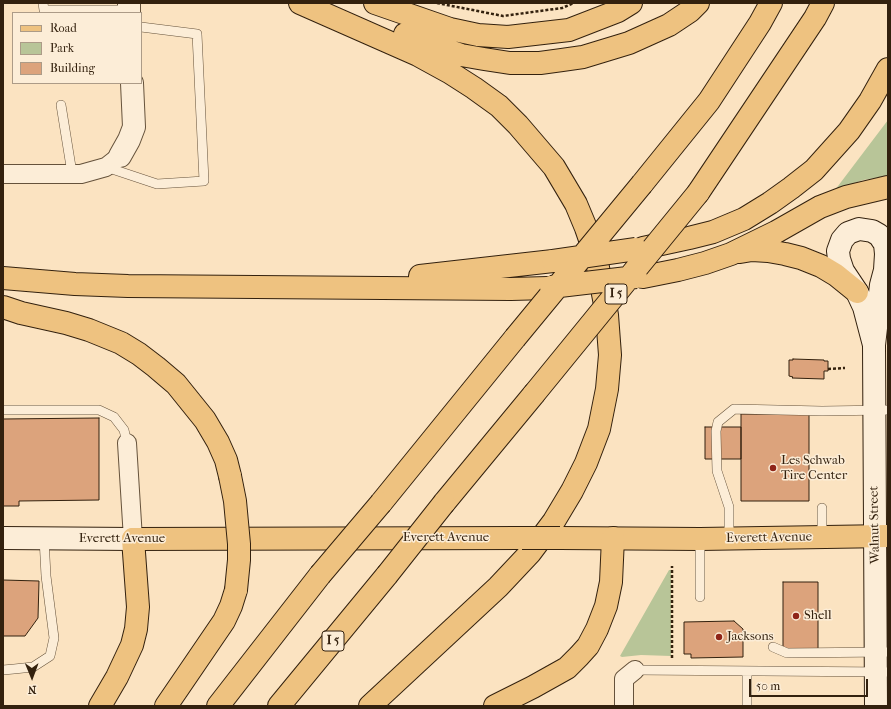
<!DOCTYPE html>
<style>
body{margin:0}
#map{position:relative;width:891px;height:709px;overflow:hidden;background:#fbe3c1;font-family:"IM FELL French Canon",serif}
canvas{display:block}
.frame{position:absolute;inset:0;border:4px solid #33210e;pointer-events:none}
.legend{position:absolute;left:12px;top:12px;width:130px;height:72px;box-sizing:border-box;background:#fcedd7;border:1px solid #ac9b87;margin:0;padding:5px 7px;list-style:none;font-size:12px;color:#33210e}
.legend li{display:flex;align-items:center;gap:8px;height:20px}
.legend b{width:20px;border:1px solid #ac9b87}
.north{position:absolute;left:12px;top:657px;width:40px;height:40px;-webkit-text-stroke:3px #fcedd7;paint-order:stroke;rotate:179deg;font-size:11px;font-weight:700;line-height:16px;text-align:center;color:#33210e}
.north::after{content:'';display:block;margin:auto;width:14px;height:18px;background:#33210e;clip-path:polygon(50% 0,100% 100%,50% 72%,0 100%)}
.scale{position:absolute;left:749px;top:679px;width:119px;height:18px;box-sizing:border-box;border:2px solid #33210e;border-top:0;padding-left:5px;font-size:12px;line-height:14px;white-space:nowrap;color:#33210e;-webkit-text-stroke:3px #fcedd7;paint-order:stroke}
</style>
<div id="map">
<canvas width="891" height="709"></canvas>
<div class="frame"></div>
<ul class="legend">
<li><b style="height:5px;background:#eec280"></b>Road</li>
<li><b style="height:11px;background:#b8c598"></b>Park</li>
<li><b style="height:11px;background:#dca37c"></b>Building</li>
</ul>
<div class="north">N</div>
<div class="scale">50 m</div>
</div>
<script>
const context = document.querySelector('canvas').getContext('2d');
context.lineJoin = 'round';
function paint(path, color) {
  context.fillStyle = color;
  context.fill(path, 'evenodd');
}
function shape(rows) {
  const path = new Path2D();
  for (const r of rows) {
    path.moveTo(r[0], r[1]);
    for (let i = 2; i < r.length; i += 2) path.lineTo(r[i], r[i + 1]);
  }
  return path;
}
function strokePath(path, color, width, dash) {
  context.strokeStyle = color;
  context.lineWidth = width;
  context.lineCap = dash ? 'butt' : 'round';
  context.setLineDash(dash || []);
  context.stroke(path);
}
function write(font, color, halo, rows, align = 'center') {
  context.font = font + ' "IM FELL French Canon",serif';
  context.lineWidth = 3;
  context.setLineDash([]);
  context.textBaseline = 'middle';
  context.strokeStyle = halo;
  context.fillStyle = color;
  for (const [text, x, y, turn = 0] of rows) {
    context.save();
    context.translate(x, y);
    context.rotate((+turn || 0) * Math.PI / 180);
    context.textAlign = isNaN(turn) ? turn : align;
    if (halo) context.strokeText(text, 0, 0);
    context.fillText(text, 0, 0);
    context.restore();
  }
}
paint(shape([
 [888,120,888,176,863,180,835,190],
 [669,570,671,570,671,656,641,655,622,657,620,656]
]), '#b8c598');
const building = shape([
 [793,359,824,360,824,361,828,361,828,371,824,371,824,379,792,378,793,377,789,376,789,360,793,360,793,359],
 [741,414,809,414,809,501,741,501,741,414],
 [99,418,99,500,19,501,19,506,3,506,3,419,99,418],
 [705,427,741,427,741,459,705,459,705,427],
 [3,580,39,581,38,618,25,636,3,636,3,580],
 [783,582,818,582,818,655,783,654,783,582],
 [734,621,743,629,743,657,691,658,691,654,684,654,684,622,734,621]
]);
paint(building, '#dca37c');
strokePath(building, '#33210e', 1);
const service = shape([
 [43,3,44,10,129,10],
 [61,105,72,173],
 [106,167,157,184,204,181,197,34,141,27],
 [3,410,99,410,114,417,124,430,127,443],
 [822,508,822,537],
 [729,538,729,507,717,471,716,431,718,422,734,409,822,411,888,410],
 [700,539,700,597],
 [773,647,787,653,888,652],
 [3,670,14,669,33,667,50,656,54,638,46,576,44,538],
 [635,670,888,672],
 [747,671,747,706]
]);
const minor = shape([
 [3,174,81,174,106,167,120,156],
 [127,443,133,539],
 [624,706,624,679,635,670]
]);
const tertiary = shape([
 [129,3,129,13],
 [120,156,129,140,134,127,132,83]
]);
const secondary = shape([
 [874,345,864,307,857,292,843,271,839,259,838,251,842,240,848,233,859,229,872,231,879,235,885,244,886,254,885,270,881,285,874,345,876,706],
 [3,538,133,539]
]);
const primary = shape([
 [560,538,700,539,888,536],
 [133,539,522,538]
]);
const motorway = shape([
 [300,3,418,55,449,72,474,88,499,106,518,125,554,167,576,204,586,228,596,257,607,315,610,355,607,389,599,429,586,463,572,491,554,521,530,553,498,587,370,706],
 [375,3,450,29,478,35,508,37,569,30,618,11,631,3],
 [405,34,423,42,461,55,484,59,510,63,540,63,562,60,583,57,629,43,669,25,690,11,698,3],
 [642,184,709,101,760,23,771,3],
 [698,193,815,18,823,3],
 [643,248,689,238,713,232,744,219,770,203,791,188,814,170,849,131,870,101,888,69],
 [740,252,752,250,768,251,785,254,801,258,821,266,836,275,857,292],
 [420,276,553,261],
 [643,277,678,270,705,263,731,254,776,232,820,207,846,197,888,187],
 [3,278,75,284,128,286,511,289,548,288],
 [3,307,21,313,66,323,89,330,121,343,139,354,156,367,176,384,205,420,218,442,226,460,230,476],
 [381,503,515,338],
 [444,503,534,394],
 [100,706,117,677,132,645,136,629,138,607,133,539],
 [166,706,224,621,231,606,236,590],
 [218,706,320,575],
 [279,706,387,575],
 [495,706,533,687,567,668,579,656,588,646,597,629,606,606,611,582,613,538]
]);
strokePath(service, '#65523b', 10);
strokePath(minor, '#65523b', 20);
strokePath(tertiary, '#65523b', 24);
strokePath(secondary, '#33210e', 24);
strokePath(primary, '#33210e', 24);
strokePath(motorway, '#33210e', 24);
strokePath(shape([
 [437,3,503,16,562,8,574,3],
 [828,369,845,368],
 [672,658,672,566]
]), '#33210e', 2.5, [3, 2]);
strokePath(service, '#fcedd7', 9);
strokePath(minor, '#fcedd7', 18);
strokePath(tertiary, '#fcedd7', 22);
strokePath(secondary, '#fcedd7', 22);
strokePath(primary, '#eec280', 22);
strokePath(motorway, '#eec280', 22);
const primaryBridge = shape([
 [522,538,560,538]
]);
const motorwayBridge = shape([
 [553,261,636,249],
 [551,287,636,277],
 [515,338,642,184],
 [534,394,698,193],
 [230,476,235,501,239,544,239,560,236,590],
 [320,575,381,503],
 [387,575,444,503]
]);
strokePath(primaryBridge, '#33210e', 24, []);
strokePath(motorwayBridge, '#33210e', 24, []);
strokePath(primaryBridge, '#eec280', 22);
strokePath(motorwayBridge, '#eec280', 22);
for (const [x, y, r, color] of [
 [773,468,4,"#8f2418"],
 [796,616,4,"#8f2418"],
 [719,637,4,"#8f2418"]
]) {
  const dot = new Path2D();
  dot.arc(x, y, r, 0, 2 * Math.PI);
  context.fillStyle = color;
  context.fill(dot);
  strokePath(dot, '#fcedd7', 1.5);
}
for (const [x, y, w] of [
 [616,294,22],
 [333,641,22]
]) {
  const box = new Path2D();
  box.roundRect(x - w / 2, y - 10, w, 20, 3);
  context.fillStyle = '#fcedd7';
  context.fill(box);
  strokePath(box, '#33210e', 1);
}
write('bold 12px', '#33210e', null, [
 ["I 5",616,294],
 ["I 5",333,641]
]);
write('13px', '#33210e', '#fcedd7', [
 ["Les Schwab",781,461],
 ["Tire Center",781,476],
 ["Shell",804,616],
 ["Jacksons",727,637]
], 'left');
write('13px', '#33210e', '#fcedd7', [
 ["Walnut Street",875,525,-91],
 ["Everett Avenue",446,538],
 ["Everett Avenue",769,538,-1],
 ["Everett Avenue",122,539]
]);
</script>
